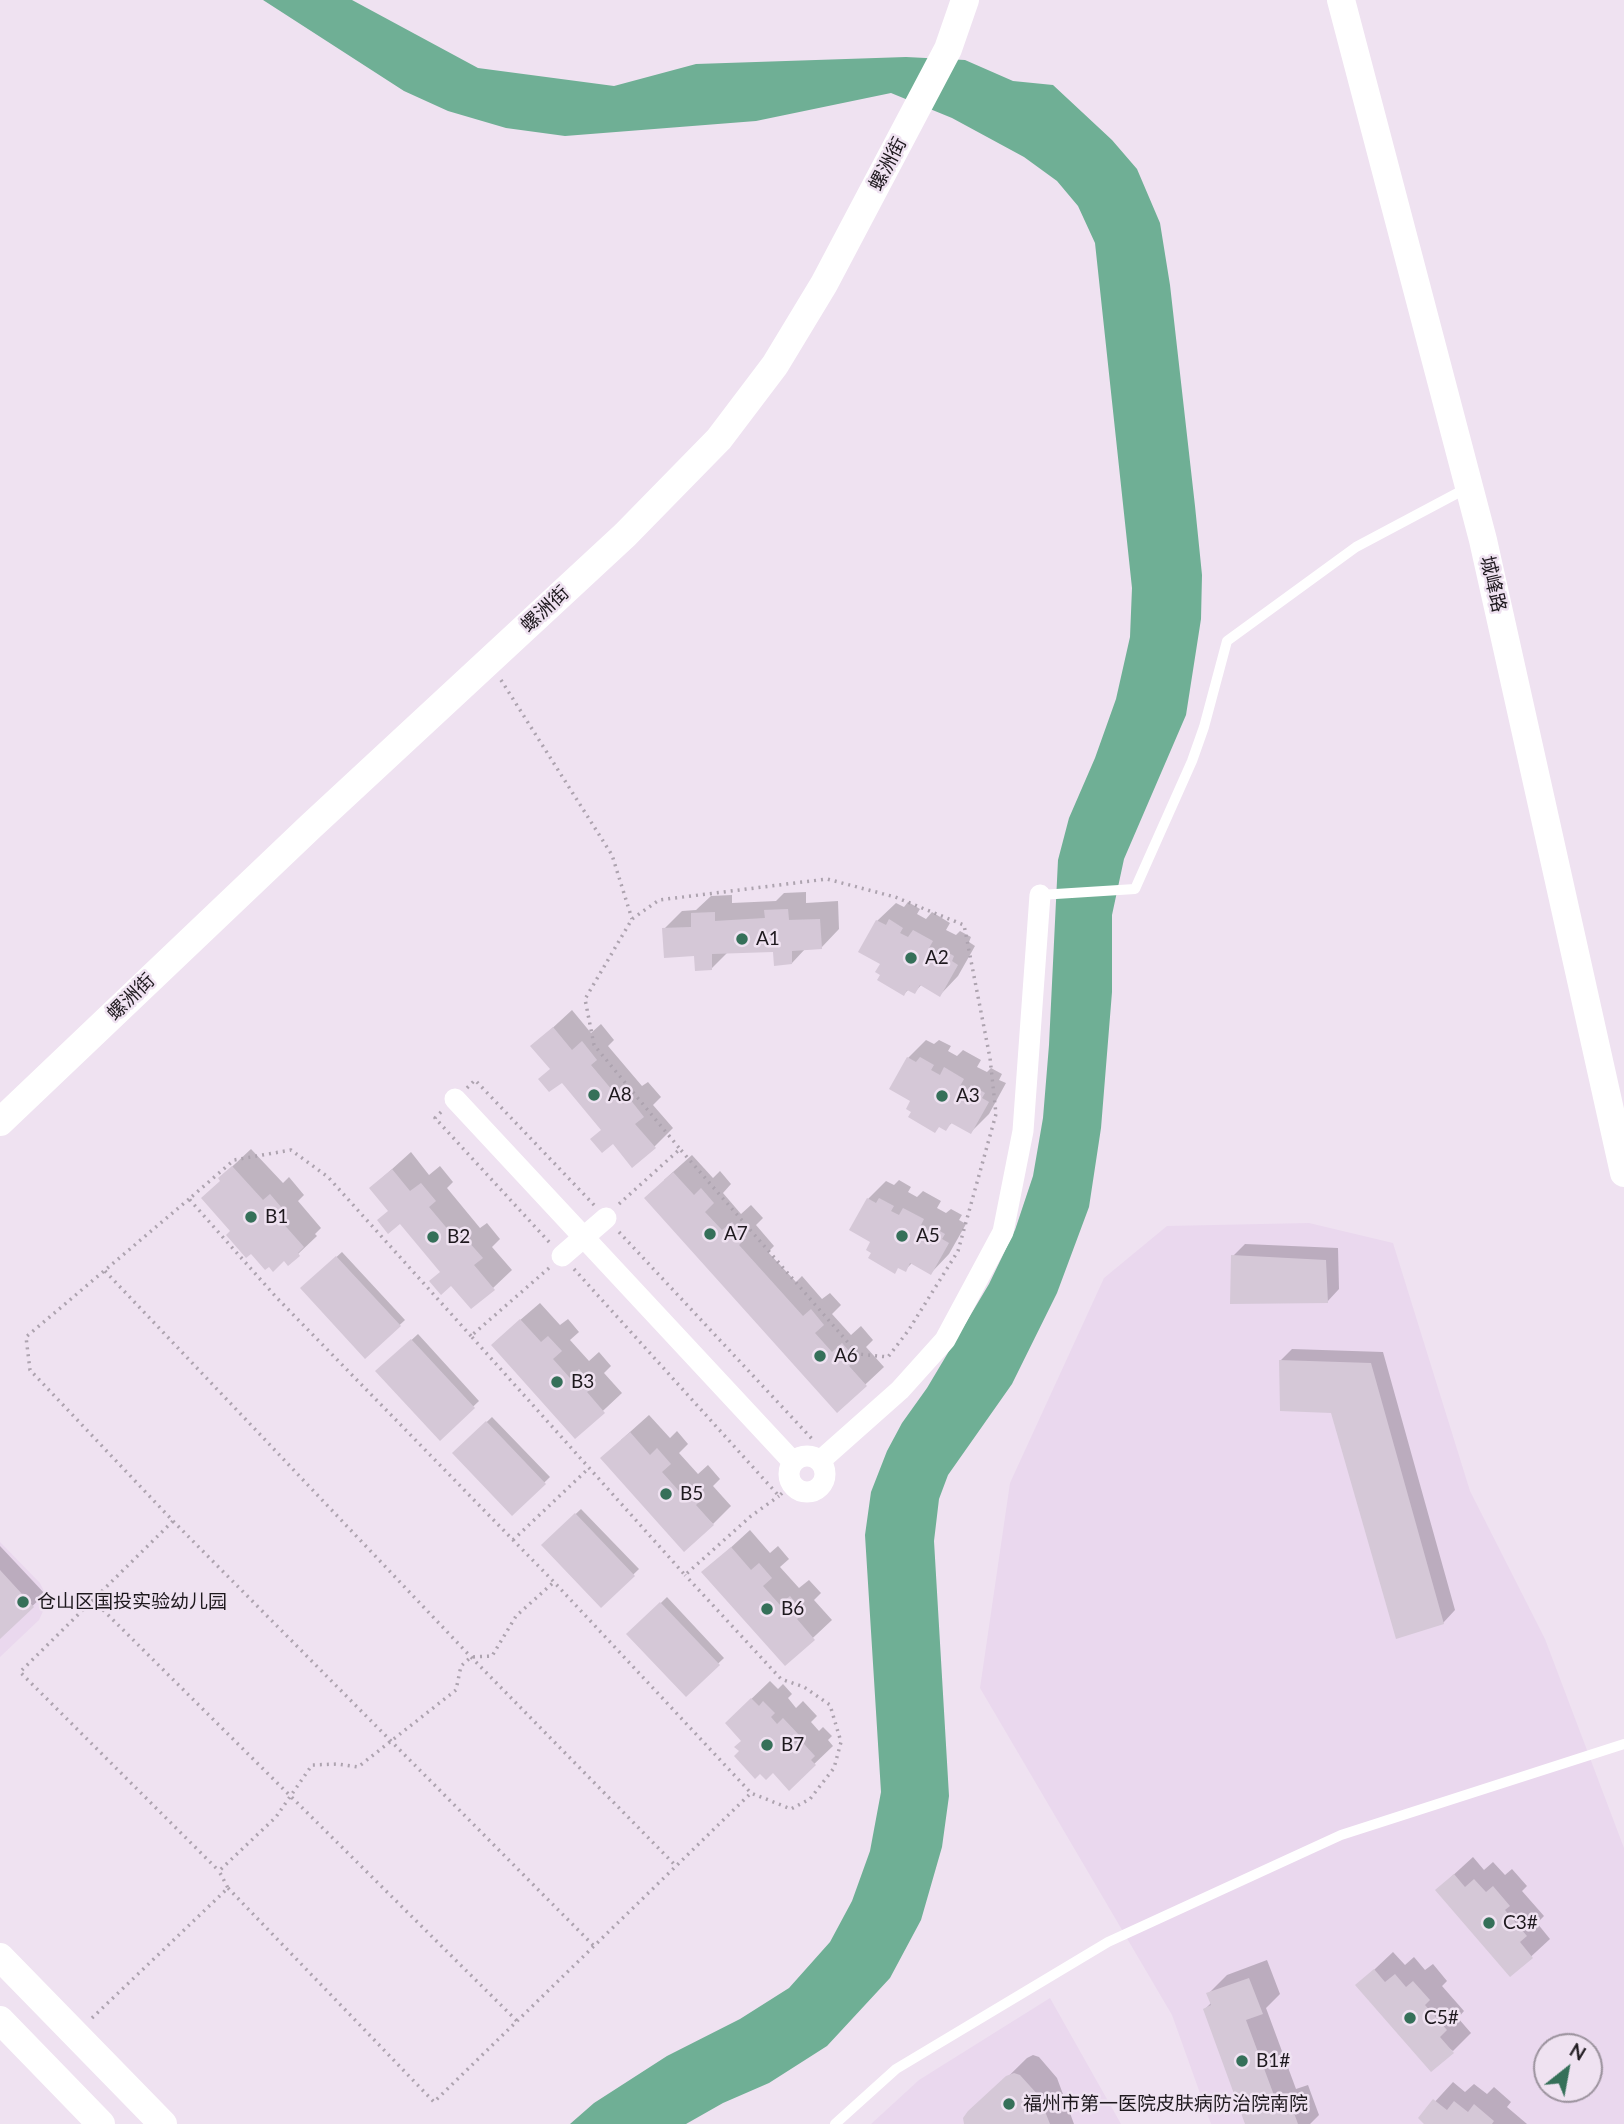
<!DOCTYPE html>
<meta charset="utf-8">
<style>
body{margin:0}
#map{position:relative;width:1624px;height:2124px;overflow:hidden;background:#efe2f1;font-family:Lato,sans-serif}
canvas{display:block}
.north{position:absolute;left:1533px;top:2033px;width:70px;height:70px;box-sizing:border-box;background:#efe2f1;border:2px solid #9b929d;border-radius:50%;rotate:31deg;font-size:19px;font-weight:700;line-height:28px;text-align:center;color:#1e191e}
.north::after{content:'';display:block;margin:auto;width:24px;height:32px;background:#357059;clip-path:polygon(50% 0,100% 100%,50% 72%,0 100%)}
</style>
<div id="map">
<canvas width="1624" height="2124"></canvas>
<div class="north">N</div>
</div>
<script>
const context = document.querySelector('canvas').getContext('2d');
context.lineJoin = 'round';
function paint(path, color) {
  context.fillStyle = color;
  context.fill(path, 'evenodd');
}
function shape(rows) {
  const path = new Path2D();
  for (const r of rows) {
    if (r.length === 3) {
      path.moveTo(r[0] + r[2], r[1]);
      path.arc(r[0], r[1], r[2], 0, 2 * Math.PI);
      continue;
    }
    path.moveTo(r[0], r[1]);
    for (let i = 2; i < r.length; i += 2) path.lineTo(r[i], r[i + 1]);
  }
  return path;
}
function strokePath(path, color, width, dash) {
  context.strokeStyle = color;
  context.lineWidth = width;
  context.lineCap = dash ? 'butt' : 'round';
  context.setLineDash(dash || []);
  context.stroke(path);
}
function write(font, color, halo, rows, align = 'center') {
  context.font = font + ' Lato,"Noto Sans SC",sans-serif';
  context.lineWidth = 5;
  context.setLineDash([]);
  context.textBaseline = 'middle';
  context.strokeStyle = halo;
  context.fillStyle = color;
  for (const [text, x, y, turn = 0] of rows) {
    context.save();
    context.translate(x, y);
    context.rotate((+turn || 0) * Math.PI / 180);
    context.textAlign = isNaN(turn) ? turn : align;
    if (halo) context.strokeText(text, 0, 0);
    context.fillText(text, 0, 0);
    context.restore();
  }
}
paint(shape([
 [1309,1223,1393,1243,1470,1491,1545,1639,1624,1848,1624,2124,1211,2124,1172,2015,980,1688,1010,1483,1104,1278,1167,1226],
 [1547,2047,1589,2047,1589,2089,1547,2089],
 [0,1542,40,1583,46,1595,44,1609,39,1620,0,1657],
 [1050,1998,1121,2124,871,2124,919,2080]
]), '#ead8ee');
paint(shape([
 [263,0,352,0,478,68,614,86,696,64,906,57,965,60,1013,81,1053,85,1112,140,1137,169,1160,223,1170,285,1195,506,1202,575,1201,619,1186,715,1124,859,1112,915,1112,992,1101,1128,1089,1207,1057,1293,1012,1384,948,1475,939,1499,934,1541,949,1796,942,1847,921,1920,890,1978,827,2046,769,2083,723,2103,686,2124,570,2124,594,2103,667,2056,740,2019,789,1988,830,1942,852,1901,870,1851,881,1792,865,1535,871,1492,887,1451,902,1423,927,1388,989,1284,1015,1230,1033,1176,1043,1118,1049,1045,1058,860,1069,818,1095,758,1116,699,1130,637,1132,588,1095,243,1078,206,1057,181,1024,157,952,118,891,93,756,121,565,136,506,128,448,111,404,91]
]), '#6faf95');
paint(shape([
 [806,892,806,903,838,901,839,929,821,948,806,948,792,963,775,950,728,952,712,968,664,929,682,911,696,910,711,896,732,895,732,903,776,901,784,893],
 [908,902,920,909,917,914,926,919,932,912,950,923,946,930,956,935,960,931,971,937,969,942,975,946,958,976,940,995,922,984,915,992,909,989,904,994,882,963,877,921,896,903,904,907],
 [572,1010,591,1033,601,1024,614,1040,608,1046,642,1086,648,1082,661,1097,653,1105,673,1128,654,1147,602,1129,533,1046],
 [926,1040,934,1044,939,1040,951,1046,948,1051,957,1056,963,1050,981,1060,977,1067,987,1072,991,1068,1002,1074,999,1080,1006,1083,989,1114,971,1132,953,1122,945,1129,913,1100,908,1058],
 [251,1149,283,1183,289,1177,304,1195,298,1201,321,1228,315,1234,317,1236,298,1254,232,1231,220,1178],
 [411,1152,429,1175,440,1166,453,1182,447,1188,480,1228,487,1223,500,1239,492,1247,512,1270,493,1288,441,1271,371,1188],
 [692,1155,713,1178,720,1171,731,1184,723,1193,741,1214,751,1205,763,1218,756,1225,774,1246,768,1252,796,1282,802,1276,822,1299,830,1293,841,1305,832,1314,851,1335,861,1326,873,1340,866,1347,884,1367,838,1410,664,1180],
 [899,1180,911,1187,908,1192,917,1197,923,1191,941,1201,937,1208,946,1213,951,1209,962,1215,959,1220,966,1224,949,1254,931,1273,912,1263,905,1270,873,1252,868,1199,886,1181,894,1185],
 [1245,1244,1338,1248,1339,1289,1327,1302,1233,1256],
 [342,1252,405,1320,366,1356,302,1288],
 [540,1303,560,1325,568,1319,579,1332,570,1340,589,1361,599,1352,611,1366,604,1373,622,1393,575,1437,512,1327],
 [418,1334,479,1401,440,1438,378,1371],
 [1292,1349,1383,1352,1455,1610,1443,1623,1332,1411,1280,1361],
 [649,1415,670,1438,677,1431,688,1444,679,1453,698,1474,708,1465,720,1479,713,1486,731,1506,713,1524,621,1440],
 [492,1417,550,1477,512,1514,454,1453],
 [581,1509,639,1569,601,1606,543,1545],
 [750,1530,770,1553,778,1546,789,1559,780,1567,799,1588,809,1580,821,1593,814,1600,832,1620,785,1664,704,1572],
 [0,1546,45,1594,0,1637],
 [667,1597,724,1658,686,1694,629,1634],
 [770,1681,778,1689,783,1684,792,1694,788,1698,796,1708,803,1701,817,1716,811,1722,819,1731,823,1727,832,1736,828,1740,833,1746,789,1788,773,1771,741,1751,745,1705],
 [1473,1857,1484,1870,1493,1862,1505,1875,1512,1869,1527,1886,1522,1891,1544,1916,1537,1923,1550,1939,1511,1975,1437,1890],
 [1393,1952,1405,1965,1414,1957,1425,1970,1433,1964,1447,1981,1442,1986,1464,2011,1458,2018,1471,2033,1453,2051,1358,1985],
 [1267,1960,1280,1994,1266,2008,1296,2089,1308,2085,1319,2115,1310,2124,1247,2124,1205,2009,1212,2002,1208,1994,1227,1975],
 [1033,2055,1039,2057,1057,2078,1074,2124,965,2124,965,2119,1027,2058],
 [1453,2082,1465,2092,1474,2084,1487,2094,1494,2087,1511,2102,1507,2107,1527,2124,1427,2124,1420,2118]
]), '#0003');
paint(shape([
 [788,909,789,920,820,919,822,949,792,951,792,964,774,966,773,952,712,954,712,970,695,971,694,956,664,958,662,928,691,927,691,913,715,912,715,921,765,918,764,910],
 [889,919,903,928,900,933,908,937,913,930,933,941,929,948,937,953,940,948,954,956,952,961,958,965,940,997,920,985,915,994,907,990,904,996,877,980,880,975,875,972,880,964,858,952,876,920,886,925],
 [553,1027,572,1050,582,1041,597,1060,591,1065,623,1103,629,1098,644,1117,635,1124,656,1148,632,1168,613,1144,602,1153,590,1139,601,1130,562,1083,549,1092,538,1079,550,1069,530,1046],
 [907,1057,916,1062,920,1057,934,1065,931,1070,940,1075,944,1067,964,1079,960,1086,968,1090,971,1085,985,1093,982,1098,989,1102,971,1134,951,1123,946,1131,939,1127,935,1133,908,1117,911,1112,906,1109,910,1101,889,1089],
 [232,1166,263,1200,270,1194,287,1214,280,1220,304,1247,298,1253,300,1256,288,1266,284,1261,273,1272,269,1267,265,1270,251,1254,246,1258,226,1235,230,1231,201,1198,220,1181,218,1178],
 [392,1169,410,1191,421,1183,436,1201,429,1207,461,1245,467,1240,483,1258,474,1265,495,1290,471,1309,451,1286,441,1295,429,1281,440,1272,400,1224,388,1234,377,1220,388,1211,369,1188],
 [673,1172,694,1195,701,1188,714,1203,705,1212,722,1230,732,1222,746,1238,739,1245,803,1316,811,1309,824,1325,815,1333,832,1352,842,1343,856,1359,849,1366,867,1386,837,1413,644,1198],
 [867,1198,876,1203,879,1198,894,1206,891,1211,899,1215,903,1208,924,1219,920,1227,928,1231,931,1226,945,1234,942,1239,949,1243,931,1275,910,1263,906,1272,898,1268,895,1274,868,1258,871,1253,866,1250,870,1242,849,1230],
 [1231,1255,1326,1260,1328,1303,1230,1304],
 [336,1256,401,1326,365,1359,300,1288],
 [520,1319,541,1342,548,1336,562,1351,553,1359,570,1378,579,1369,594,1386,587,1392,605,1413,575,1439,491,1345],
 [411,1339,475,1408,440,1441,375,1371],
 [1279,1360,1371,1363,1444,1624,1396,1639,1331,1413,1280,1411],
 [486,1421,546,1484,512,1516,452,1453],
 [630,1432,650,1455,657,1448,671,1464,662,1472,679,1491,688,1482,703,1498,696,1505,714,1525,684,1552,600,1458],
 [575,1513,635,1576,601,1608,541,1545],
 [731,1547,751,1570,759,1563,772,1578,763,1586,780,1605,790,1596,804,1613,797,1619,815,1640,785,1666,701,1572],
 [0,1570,34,1607,0,1639],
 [660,1602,720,1665,686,1697,626,1634],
 [751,1698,759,1706,763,1701,775,1713,771,1717,777,1724,783,1718,800,1736,793,1741,800,1748,804,1744,815,1756,811,1760,816,1765,789,1791,773,1773,766,1780,760,1774,755,1779,734,1756,739,1751,734,1747,741,1741,725,1723],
 [1454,1874,1465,1887,1474,1879,1486,1892,1493,1886,1510,1906,1505,1910,1527,1936,1520,1942,1533,1958,1510,1977,1435,1890],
 [1374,1969,1385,1982,1395,1974,1406,1987,1413,1981,1430,2000,1425,2005,1447,2030,1440,2037,1454,2053,1431,2072,1355,1985],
 [1249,1978,1263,2014,1246,2020,1278,2106,1290,2102,1298,2124,1245,2124,1203,2009,1211,2005,1206,1993],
 [1014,2073,1020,2075,1039,2096,1050,2124,964,2124,963,2118,968,2111,1006,2076],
 [1433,2099,1447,2110,1454,2101,1468,2112,1474,2104,1494,2121,1492,2124,1424,2124,1418,2118]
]), '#d5c8d7');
strokePath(shape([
 [501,680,612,855,632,919],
 [467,1088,475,1080,595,1206],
 [441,1112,435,1118,550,1243],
 [189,1199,26,1337,30,1370,173,1521,20,1672,219,1871],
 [619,1204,680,1149,594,1045,585,999,632,919,659,900,827,879,895,897,964,925,990,1058,996,1114,958,1251,908,1331,888,1357,858,1354,680,1149],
 [619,1232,814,1441],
 [549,1268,471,1336,685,1575,751,1516,779,1496],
 [574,1269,779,1496,792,1484],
 [105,1271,471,1657,676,1866],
 [471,1336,328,1177,291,1150,234,1160,189,1199,276,1297,554,1582,751,1793,791,1809,810,1799,834,1768,841,1742,830,1705,804,1687,781,1679,685,1575],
 [173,1521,594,1946],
 [513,1540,589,1468],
 [93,1600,517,2021],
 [228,1888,434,2102,751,1793],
 [92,2018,228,1888,219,1871,276,1817,312,1765,338,1764,358,1767,456,1690,461,1666,471,1657,492,1656,516,1616,554,1582]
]), '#ada3af', 3.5, [2, 5]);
strokePath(shape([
 [1040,895,1135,889,1192,761,1204,727,1227,641,1356,547,1467,488],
 [835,2124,896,2069,1108,1942,1341,1835,1624,1744]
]), '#fff', 10);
strokePath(shape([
 [455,1099,793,1462],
 [562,1256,606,1218],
 [807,1474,18],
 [820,1461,900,1390,945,1340,1003,1232,1023,1131,1040,895]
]), '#fff', 21);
strokePath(shape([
 [1341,0,1483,540,1624,1173],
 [0,1122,310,827,625,535,719,439,775,365,824,284,948,49,965,0],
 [0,1957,163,2124],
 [0,2020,101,2124]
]), '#fff', 28);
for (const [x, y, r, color] of [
 [742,939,7,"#357059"],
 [911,958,7,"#357059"],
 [594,1095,7,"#357059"],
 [942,1096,7,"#357059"],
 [251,1217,7,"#357059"],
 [710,1234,7,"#357059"],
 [902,1236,7,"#357059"],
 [433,1237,7,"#357059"],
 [820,1356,7,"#357059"],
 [557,1382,7,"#357059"],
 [666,1494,7,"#357059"],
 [23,1602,7,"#357059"],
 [767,1609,7,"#357059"],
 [767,1745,7,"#357059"],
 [1489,1923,7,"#357059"],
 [1410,2018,7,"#357059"],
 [1242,2061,7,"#357059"],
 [1009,2104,7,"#357059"]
]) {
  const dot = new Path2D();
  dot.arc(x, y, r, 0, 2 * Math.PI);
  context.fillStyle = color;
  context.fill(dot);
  strokePath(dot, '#efe2f1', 2.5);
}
write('19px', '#1e191e', '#efe2f1', [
 ["螺洲街",888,164,-62],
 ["城峰路",1493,584,77],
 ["螺洲街",545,609,-43],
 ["螺洲街",131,997,-44]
]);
write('19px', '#1e191e', '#efe2f1', [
 ["A1",756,939],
 ["A2",925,958],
 ["A8",608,1095],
 ["A3",956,1096],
 ["B1",265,1217],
 ["A7",724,1234],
 ["A5",916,1236],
 ["B2",447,1237],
 ["A6",834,1356],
 ["B3",571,1382],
 ["B5",680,1494],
 ["仓山区国投实验幼儿园",37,1602],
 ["B6",781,1609],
 ["B7",781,1745],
 ["C3#",1503,1923],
 ["C5#",1424,2018],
 ["B1#",1256,2061],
 ["福州市第一医院皮肤病防治院南院",1023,2104]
], 'left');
</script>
